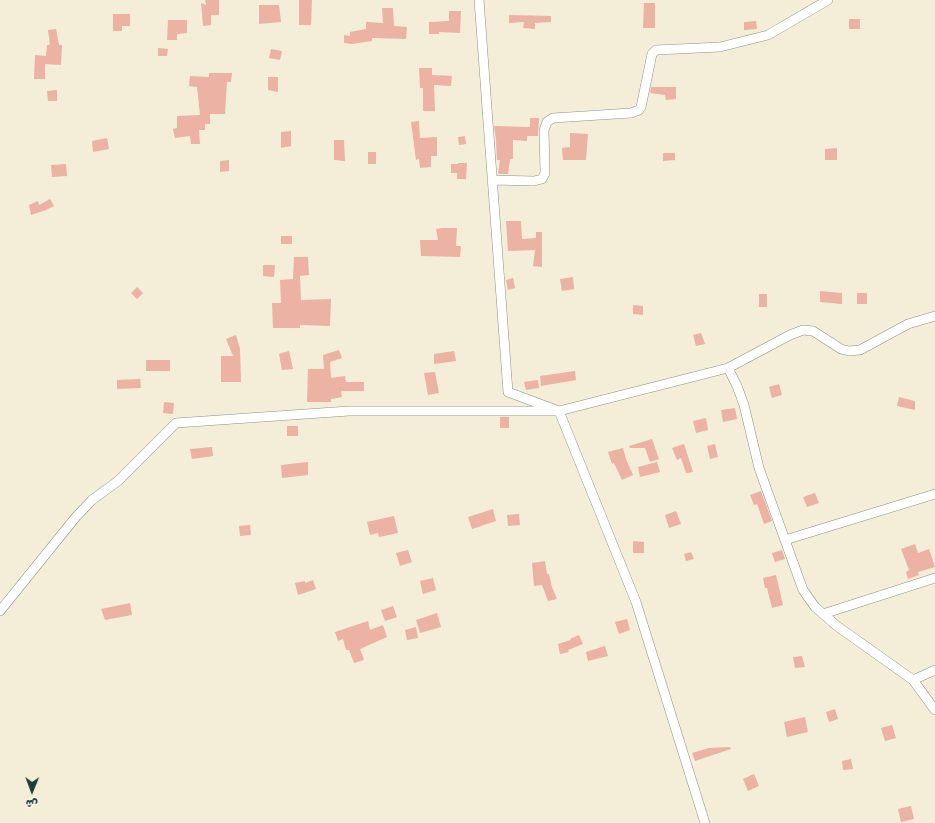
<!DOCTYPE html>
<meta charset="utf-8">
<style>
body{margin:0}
#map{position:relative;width:935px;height:823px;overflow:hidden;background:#f4edd7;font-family:"Shantell Sans","Playpen Sans Arabic",sans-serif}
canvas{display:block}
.north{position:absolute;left:12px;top:771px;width:40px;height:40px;-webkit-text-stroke:3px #fbf7ec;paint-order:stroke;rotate:181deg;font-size:11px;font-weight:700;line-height:16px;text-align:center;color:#1f3d34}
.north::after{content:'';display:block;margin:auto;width:14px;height:18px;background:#1f3d34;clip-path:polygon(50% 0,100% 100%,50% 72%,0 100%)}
</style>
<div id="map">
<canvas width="935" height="823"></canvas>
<div class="north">ش</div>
</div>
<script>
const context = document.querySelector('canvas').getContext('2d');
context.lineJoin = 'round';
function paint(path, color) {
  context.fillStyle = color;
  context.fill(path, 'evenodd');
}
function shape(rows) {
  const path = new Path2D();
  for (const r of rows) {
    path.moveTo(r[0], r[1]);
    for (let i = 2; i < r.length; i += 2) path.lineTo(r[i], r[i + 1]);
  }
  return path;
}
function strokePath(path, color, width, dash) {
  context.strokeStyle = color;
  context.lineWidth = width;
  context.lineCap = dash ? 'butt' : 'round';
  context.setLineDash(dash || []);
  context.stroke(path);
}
paint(shape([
 [205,0,219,0,219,15,211,15,211,25,203,26,201,3,206,5],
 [299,0,312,0,311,25,299,25],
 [644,3,655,3,655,28,643,28],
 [259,5,279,5,281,22,259,24],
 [382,8,393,8,394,26,407,27,406,39,372,38,372,41,352,44,344,43,344,35,350,36,350,32,366,29,366,22,383,23],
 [449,11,461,11,460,33,439,32,439,34,429,34,429,22,449,21],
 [113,14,130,14,130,26,122,26,122,31,113,31],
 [509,15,551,16,551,22,535,23,535,29,523,28,524,22,509,23],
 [849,19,860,19,860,29,849,29],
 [168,20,187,20,187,33,177,34,177,40,167,40],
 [756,21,757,29,744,30,744,22],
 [56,29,59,45,62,45,61,65,45,64,45,79,34,79,35,55,46,56,47,45,50,45,48,30],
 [158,48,168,49,167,56,158,56],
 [271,49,282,51,280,60,269,58],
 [419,68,432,68,432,75,452,76,451,86,434,85,435,111,423,111,423,88,420,88],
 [209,73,232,73,231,82,227,82,225,114,210,114,210,124,205,124,205,130,199,130,200,144,191,144,190,136,175,138,173,129,177,128,177,116,200,115,197,87,189,86,190,76,209,77],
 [268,77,278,77,278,92,268,90],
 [651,87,676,87,676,99,666,100,665,95,650,93],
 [57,90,57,101,48,101,47,91],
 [530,118,539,118,538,136,527,136,527,141,513,140,513,159,510,159,508,174,498,174,500,160,497,160,496,140,494,126,530,127],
 [419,121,420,138,437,137,437,156,431,156,431,167,420,168,419,159,416,160,411,122],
 [291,131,291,146,281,148,281,132],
 [570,133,588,134,586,160,563,160,562,148,570,147],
 [465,136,466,144,459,145,458,137],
 [107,138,109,149,93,152,92,141],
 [334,140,344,140,345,161,334,160],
 [837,148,837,160,825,160,825,149],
 [368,152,376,152,376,164,368,164],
 [663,153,675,153,675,160,663,161],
 [229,160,229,171,220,172,220,161],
 [458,163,467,163,466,179,457,179,457,173,451,173,451,164,458,164],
 [66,164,67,176,52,177,51,165],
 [50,199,54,206,46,210,31,215,29,205,38,201,39,205],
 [506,221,521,221,522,239,536,238,536,232,542,232,542,267,533,266,535,250,508,251],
 [442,228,457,228,456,246,461,246,460,257,421,256,420,240,438,240,436,229],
 [281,236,292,236,292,244,281,244],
 [294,257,308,257,309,275,300,276,301,300,331,299,330,326,300,325,300,328,273,328,272,303,281,303,280,280,293,279],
 [263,265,275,265,274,277,263,276],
 [573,277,574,289,562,291,560,279],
 [513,278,515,288,508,290,506,280],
 [137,287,143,293,137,299,131,293],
 [820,291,842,293,842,304,820,302],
 [857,293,867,293,867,304,857,304],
 [759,294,767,294,767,307,759,307],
 [633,305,643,306,643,315,633,314],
 [701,333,705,344,696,346,693,335],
 [236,335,240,349,241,382,221,382,221,356,233,356,226,339],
 [339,350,342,358,330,362,331,378,345,376,346,382,364,382,364,391,341,391,342,397,331,399,331,402,307,402,308,369,324,369,323,355],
 [289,351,293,369,282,370,279,354],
 [454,351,456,361,434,364,434,354],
 [146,360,170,360,170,371,146,371],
 [575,371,576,380,541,386,540,376],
 [435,372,439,393,428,395,424,373],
 [140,379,141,388,117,389,117,380],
 [538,380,539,388,526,390,524,382],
 [779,384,782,395,772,398,769,387],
 [899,397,915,401,915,410,897,406],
 [164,402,174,403,173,414,163,413],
 [735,408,737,419,723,422,721,410],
 [500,417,509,417,509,428,500,428],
 [706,418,708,430,696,433,693,421],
 [287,426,298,426,298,436,287,436],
 [652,439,659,459,650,462,645,448,630,448,629,446],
 [684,444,693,472,686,473,681,458,677,460,672,448],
 [715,444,718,457,710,459,707,446],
 [212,447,213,456,192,459,190,449],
 [623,448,626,459,633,475,622,480,614,463,612,464,608,452],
 [308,462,308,475,282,478,281,465],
 [657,462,660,472,640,477,638,467],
 [761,491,772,521,764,524,757,504,754,505,750,495],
 [815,493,819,503,807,507,803,497],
 [493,509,496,521,472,529,468,517],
 [676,511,681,524,669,528,665,515],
 [519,514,520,525,508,526,507,515],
 [394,516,398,533,379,537,378,533,370,535,367,522],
 [250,525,251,535,240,536,239,526],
 [633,541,644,542,644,553,633,553],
 [915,544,918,553,929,549,935,567,918,572,919,575,908,579,906,572,909,570,901,549],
 [408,550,412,562,400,566,396,553],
 [782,550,785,559,775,562,772,553],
 [691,552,694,559,686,561,684,554],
 [545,561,547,574,549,574,552,587,557,599,548,601,542,585,534,586,532,563],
 [776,575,783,605,772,608,767,588,765,588,763,578],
 [433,578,436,590,423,594,420,581],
 [313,580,316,589,298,595,295,583,305,581,305,583],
 [130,603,132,615,105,620,101,609],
 [393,606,397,617,385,621,381,610],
 [437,613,441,627,420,633,416,620],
 [627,619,630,630,619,634,615,622],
 [368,621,370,630,383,625,387,637,360,649,364,660,354,663,349,650,346,650,343,639,338,641,335,632],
 [416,627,418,638,407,640,405,630],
 [579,635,583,644,568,650,569,652,560,654,558,644,571,640,570,639],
 [605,646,608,656,588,661,586,652],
 [802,656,805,667,795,668,793,657],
 [835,709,838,719,829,722,826,712],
 [805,717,808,732,787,737,784,722],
 [892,725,896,738,885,741,881,728],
 [730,747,731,749,695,761,692,753,709,748],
 [851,759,853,769,843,770,842,761],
 [754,774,759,786,748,791,743,779],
 [911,806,914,819,901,822,898,809]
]), '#ecb2a4');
const minor = shape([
 [479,0,508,392,559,411,636,602,705,823],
 [492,180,534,181,542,179,545,173,544,130,547,122,553,118,631,113,639,110,641,107,652,54,656,50,720,47,768,35,828,0],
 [728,368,790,335,803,330,813,331,841,349,849,351,860,350,908,324,935,316],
 [785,540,935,494],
 [0,611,75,518,92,500,118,481,176,423,349,411,559,411,728,368,737,386,744,405,759,468,803,590,815,607,837,626,913,680,935,710],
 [823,614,935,578],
 [913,680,935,670]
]);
strokePath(minor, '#8a9586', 10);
strokePath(minor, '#fff', 9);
</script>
